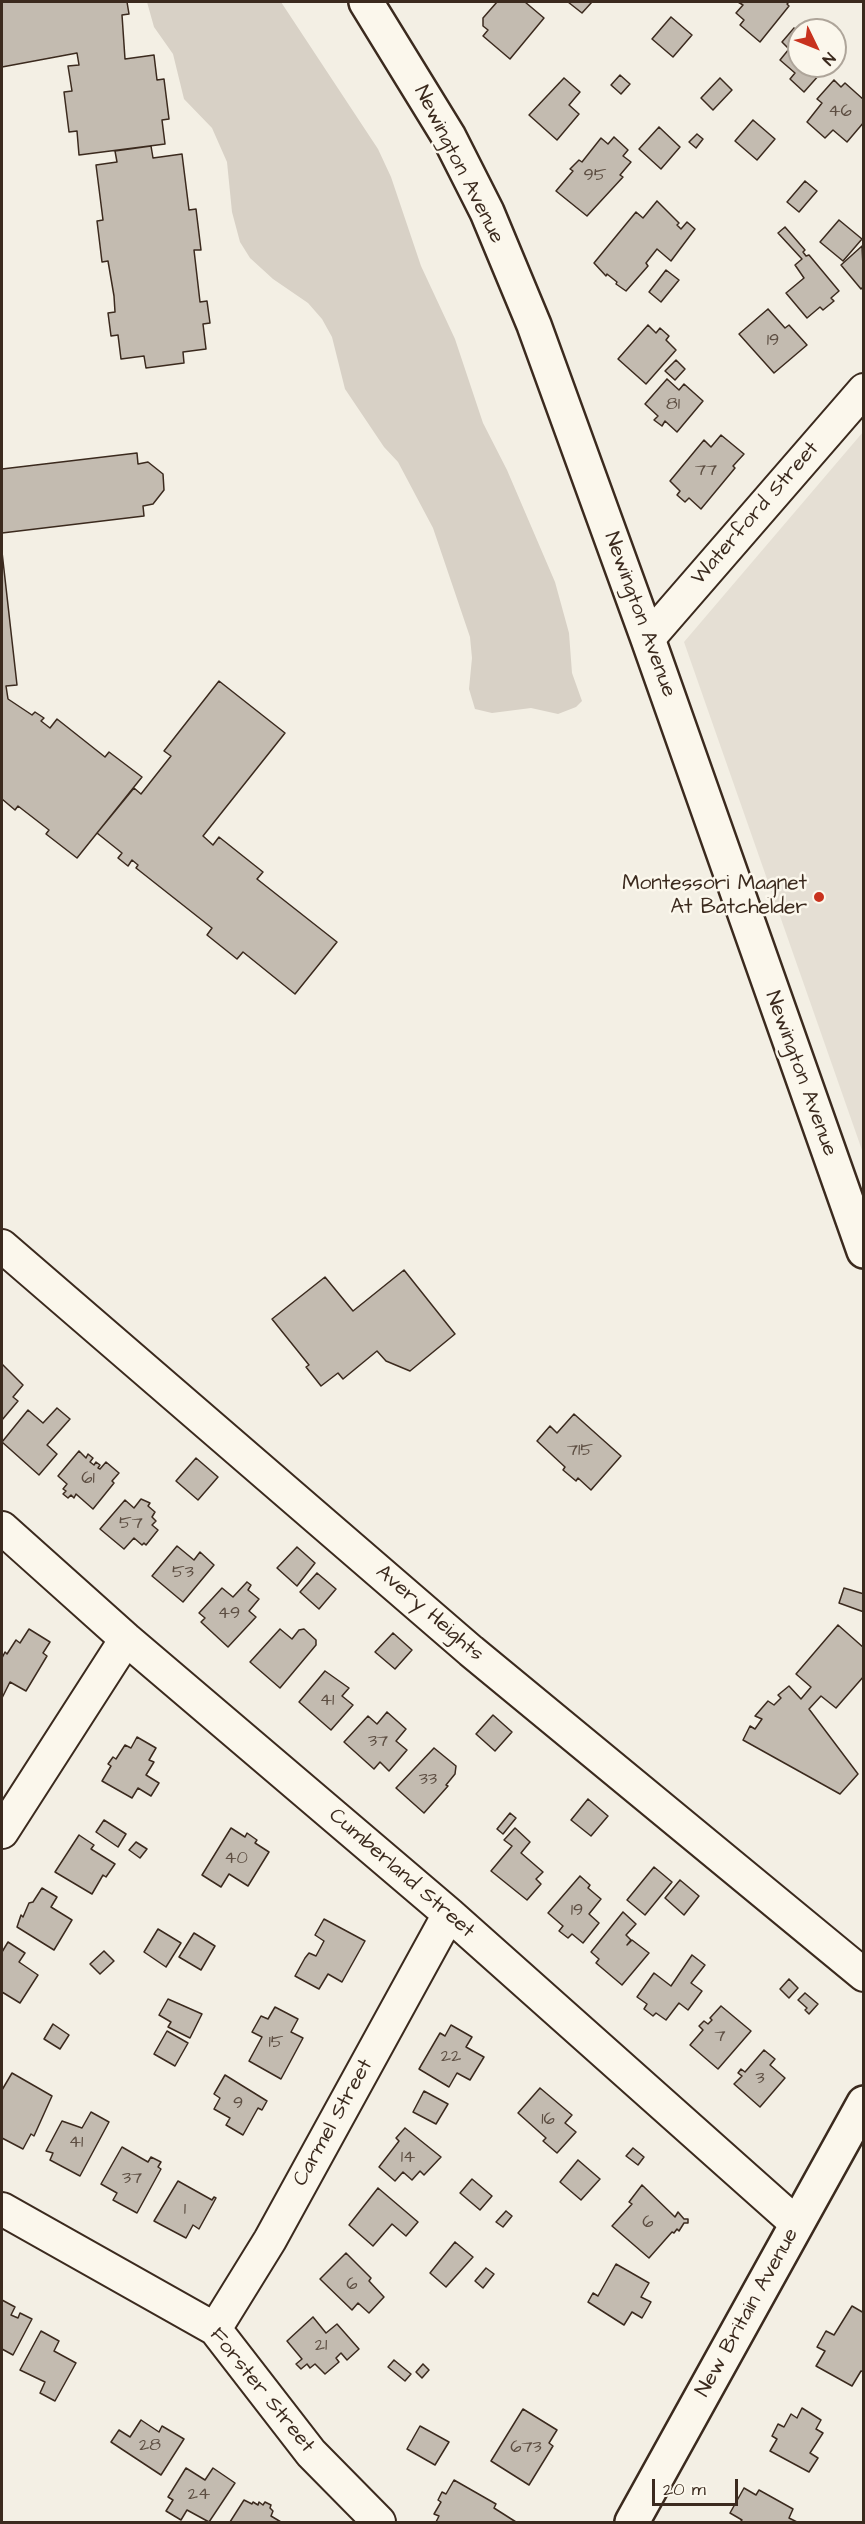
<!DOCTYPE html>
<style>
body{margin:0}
#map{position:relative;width:865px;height:2524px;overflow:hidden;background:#f3efe4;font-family:"Architects Daughter",sans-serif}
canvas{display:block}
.frame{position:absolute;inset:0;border:3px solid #3b2a1e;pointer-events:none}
.north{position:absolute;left:787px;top:18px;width:60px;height:60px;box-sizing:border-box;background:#fbf7ec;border:2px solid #aea59a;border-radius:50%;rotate:133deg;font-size:16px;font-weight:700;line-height:24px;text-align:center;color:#3b2a1e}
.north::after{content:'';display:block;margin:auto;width:21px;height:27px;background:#c8321e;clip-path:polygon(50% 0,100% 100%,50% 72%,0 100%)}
.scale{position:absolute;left:652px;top:2479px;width:86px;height:27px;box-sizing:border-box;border:3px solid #3b2a1e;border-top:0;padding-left:8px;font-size:18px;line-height:21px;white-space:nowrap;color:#3b2a1e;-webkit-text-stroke:4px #fbf7ec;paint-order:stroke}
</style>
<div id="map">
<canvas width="865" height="2524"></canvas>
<div class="frame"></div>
<div class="north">N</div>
<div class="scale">20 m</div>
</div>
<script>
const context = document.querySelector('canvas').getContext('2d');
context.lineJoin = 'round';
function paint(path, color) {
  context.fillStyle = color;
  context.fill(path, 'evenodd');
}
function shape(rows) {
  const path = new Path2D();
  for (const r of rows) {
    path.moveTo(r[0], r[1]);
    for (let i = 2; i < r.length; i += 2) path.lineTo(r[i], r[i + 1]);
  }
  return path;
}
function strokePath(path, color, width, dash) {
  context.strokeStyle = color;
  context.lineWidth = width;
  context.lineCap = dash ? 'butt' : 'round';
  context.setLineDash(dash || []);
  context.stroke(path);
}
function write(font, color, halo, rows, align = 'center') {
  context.font = font + ' "Architects Daughter",sans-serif';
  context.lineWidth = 5;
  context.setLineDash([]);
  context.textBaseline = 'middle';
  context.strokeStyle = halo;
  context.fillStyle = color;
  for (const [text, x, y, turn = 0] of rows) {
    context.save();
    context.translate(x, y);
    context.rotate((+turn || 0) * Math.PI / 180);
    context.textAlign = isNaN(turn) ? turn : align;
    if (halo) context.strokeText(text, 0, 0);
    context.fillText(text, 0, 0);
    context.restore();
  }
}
paint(shape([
 [863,432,863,1153,684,642]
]), '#e5dfd4');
paint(shape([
 [147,2,281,2,378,149,391,177,421,266,455,339,483,423,507,470,555,582,569,633,572,673,582,701,576,707,558,714,531,708,492,713,475,709,469,689,472,658,470,637,433,528,398,462,384,447,345,389,332,337,322,319,308,303,273,279,250,258,240,242,232,212,227,162,212,128,184,99,173,54,154,27]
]), '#d8d1c6');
const building = shape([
 [2,2,127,2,129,14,122,15,125,59,154,55,157,80,164,79,169,119,162,120,165,144,79,155,77,131,69,132,64,92,72,91,68,66,79,65,77,53,2,67,2,2],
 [497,2,525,2,544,18,510,59,483,36,488,30,483,26,483,18,497,2],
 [568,2,592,2,582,13,568,2],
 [738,2,789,2,787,4,789,6,760,42,740,25,744,20,736,13,743,5,738,2],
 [671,17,692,35,673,57,652,39,671,17],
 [794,28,799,32,799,66,827,66,804,92,790,79,795,73,780,60,789,49,782,42,794,28],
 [620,75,630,84,621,94,611,85,620,75],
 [564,78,580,92,569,105,579,114,557,140,529,115,564,78],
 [720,78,732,90,713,110,701,98,720,78],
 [834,80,841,87,845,83,864,100,864,122,847,142,833,130,825,138,807,122,822,103,817,99,834,80],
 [753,120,775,139,757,160,735,141,753,120],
 [659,127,680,147,661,169,639,149,659,127],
 [697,134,703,139,696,148,689,142,697,134],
 [614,137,628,150,623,156,631,162,620,175,623,177,587,216,556,191,573,171,570,169,579,160,582,162,601,138,608,144,614,137],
 [151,146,153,158,182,154,189,210,196,209,201,250,194,250,200,302,207,301,210,323,203,324,206,349,183,352,184,363,146,368,144,356,121,359,118,335,111,336,108,313,115,312,114,296,108,261,102,262,97,221,103,220,96,165,117,162,115,151,151,146],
 [805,181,817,191,799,212,787,202,805,181],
 [657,201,679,223,677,225,681,229,687,222,695,229,671,261,657,249,646,263,648,266,626,291,616,284,617,282,607,274,606,276,594,263,636,212,643,218,657,201],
 [839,220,862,239,843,261,820,242,839,220],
 [785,227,805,250,803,252,806,256,809,255,839,291,831,298,834,301,823,310,820,307,807,318,786,293,804,278,795,265,802,259,778,233,785,227],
 [862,246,864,286,861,289,841,265,862,246],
 [666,270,679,280,661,302,649,292,666,270],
 [768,309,785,328,789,325,807,345,774,373,739,334,768,309],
 [648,325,656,333,660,328,669,336,666,340,676,350,646,384,618,359,648,325],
 [676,360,685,369,675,380,665,371,676,360],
 [667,379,679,390,684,384,703,401,677,432,665,421,662,426,654,420,658,416,645,404,667,379],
 [721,435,744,454,733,466,735,468,701,509,689,498,685,502,677,495,680,491,670,481,704,440,711,447,721,435],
 [137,453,138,464,148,462,163,474,164,490,153,504,143,506,144,516,2,533,2,469,137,453],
 [2,552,17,685,6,686,8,699,32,715,35,712,44,718,41,721,50,728,57,719,105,757,109,752,142,777,77,858,46,834,49,830,18,806,15,810,2,799,2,552],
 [219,681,285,733,203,836,213,845,219,837,263,872,257,879,337,942,295,994,243,952,237,959,207,935,212,928,136,868,138,865,132,860,128,866,118,858,122,853,97,833,134,788,141,794,171,756,164,751,219,681],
 [404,1270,455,1334,410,1371,386,1361,377,1351,343,1379,338,1373,321,1386,306,1367,309,1365,272,1319,325,1277,353,1311,404,1270],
 [2,1364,23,1385,13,1397,18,1401,2,1420,2,1364],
 [57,1408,70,1419,47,1445,57,1454,39,1475,2,1442,28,1410,43,1423,57,1408],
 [574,1414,621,1456,591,1490,578,1478,576,1481,563,1470,565,1467,537,1441,550,1426,557,1433,574,1414],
 [79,1451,86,1458,88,1454,93,1458,90,1462,94,1465,96,1462,100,1465,98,1468,100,1469,106,1462,119,1473,112,1481,114,1483,93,1509,76,1494,74,1498,71,1495,68,1498,63,1494,66,1491,63,1489,67,1484,58,1476,79,1451],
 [196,1458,218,1477,198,1500,176,1481,196,1458],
 [141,1499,150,1503,148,1506,155,1512,152,1517,156,1521,152,1525,158,1530,146,1545,144,1543,142,1545,134,1538,124,1549,100,1529,125,1500,134,1508,141,1499],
 [177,1546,194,1560,200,1552,214,1565,183,1602,152,1576,177,1546],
 [297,1547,315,1563,297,1586,277,1568,297,1547],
 [317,1573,336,1589,319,1609,300,1592,317,1573],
 [247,1582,251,1585,248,1590,259,1599,249,1611,256,1617,228,1647,201,1622,205,1618,199,1613,222,1588,233,1597,247,1582],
 [844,1588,864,1594,864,1612,839,1603,844,1588],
 [838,1625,864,1648,864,1676,836,1708,821,1696,809,1709,858,1774,840,1794,743,1740,750,1726,755,1729,762,1719,755,1716,768,1701,774,1705,781,1698,778,1695,789,1686,801,1699,811,1687,796,1674,838,1625],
 [29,1629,50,1642,43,1653,47,1656,26,1691,10,1682,2,1698,2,1658,5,1652,7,1654,16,1640,20,1643,29,1629],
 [280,1629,292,1639,299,1630,304,1629,316,1640,316,1645,280,1688,250,1662,280,1629],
 [393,1633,412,1650,395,1669,375,1652,393,1633],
 [325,1671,349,1688,342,1696,353,1705,331,1730,299,1702,325,1671],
 [387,1712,406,1729,396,1741,407,1750,389,1771,380,1762,374,1769,344,1742,368,1716,377,1724,387,1712],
 [493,1715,512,1732,495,1751,476,1734,493,1715],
 [137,1737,156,1748,149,1760,154,1762,146,1775,159,1783,151,1796,138,1788,132,1798,102,1781,111,1766,108,1764,113,1757,116,1759,125,1745,131,1748,137,1737],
 [434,1748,456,1766,455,1774,446,1785,448,1786,424,1813,396,1788,434,1748],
 [588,1799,608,1816,591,1836,571,1820,588,1799],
 [510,1813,516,1818,503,1834,497,1829,510,1813],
 [104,1820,126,1834,118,1847,96,1832,104,1820],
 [231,1828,245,1837,247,1833,257,1840,255,1843,269,1852,248,1886,229,1874,221,1887,202,1875,231,1828],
 [515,1828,530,1842,521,1853,543,1872,536,1879,541,1884,527,1900,491,1871,512,1846,504,1840,515,1828],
 [79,1835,94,1845,91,1849,115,1864,106,1877,103,1875,92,1894,55,1872,79,1835],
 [136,1842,147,1849,140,1858,129,1850,136,1842],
 [654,1867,672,1882,645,1915,627,1900,654,1867],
 [580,1876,590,1885,588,1888,601,1899,589,1914,599,1923,583,1943,572,1934,568,1938,559,1931,563,1926,548,1913,580,1876],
 [680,1880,699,1896,684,1915,665,1898,680,1880],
 [42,1888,57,1897,51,1907,72,1920,54,1950,17,1927,21,1915,23,1917,29,1903,33,1902,42,1888],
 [623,1912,636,1924,626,1935,631,1940,627,1945,632,1940,649,1953,622,1985,596,1963,599,1959,591,1952,623,1912],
 [324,1919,365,1941,342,1982,328,1974,319,1989,295,1976,305,1958,309,1953,316,1956,324,1941,315,1935,324,1919],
 [158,1929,181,1943,166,1967,144,1952,158,1929],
 [194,1933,215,1946,201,1970,179,1957,194,1933],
 [8,1942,25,1953,19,1962,38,1975,20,2003,2,1992,2,1952,8,1942],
 [104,1951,114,1961,100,1974,90,1964,104,1951],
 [692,1955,705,1965,691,1983,702,1991,688,2010,679,2003,666,2020,656,2013,653,2016,644,2009,647,2004,637,1997,654,1973,671,1986,692,1955],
 [789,1979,798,1988,789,1998,780,1989,789,1979],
 [805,1993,818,2004,809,2014,805,2010,807,2008,798,2000,805,1993],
 [168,1999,202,2014,190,2038,168,2027,171,2022,159,2015,168,1999],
 [721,2006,751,2031,718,2069,690,2045,703,2030,699,2026,704,2021,708,2024,712,2020,710,2018,721,2006],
 [275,2007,298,2019,291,2032,303,2038,281,2079,249,2061,262,2037,252,2032,261,2016,268,2019,275,2007],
 [53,2024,69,2035,60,2049,44,2039,53,2024],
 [451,2025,472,2037,466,2047,484,2057,470,2080,457,2073,449,2087,419,2069,440,2033,445,2036,451,2025],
 [167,2031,188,2043,175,2066,154,2054,167,2031],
 [764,2050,775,2059,770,2065,785,2078,760,2107,734,2084,742,2076,738,2073,741,2069,745,2072,764,2050],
 [12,2073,52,2096,34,2136,31,2134,23,2149,2,2138,2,2090,12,2073],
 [225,2075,267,2101,262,2110,258,2108,243,2135,226,2125,230,2118,214,2109,220,2098,214,2094,225,2075],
 [540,2088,572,2115,565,2123,576,2132,557,2153,543,2141,546,2138,518,2113,540,2088],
 [424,2091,448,2104,436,2124,413,2112,424,2091],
 [91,2112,109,2122,80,2176,50,2160,53,2153,46,2151,62,2121,82,2128,91,2112],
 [405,2128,441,2157,424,2175,420,2171,412,2180,403,2172,395,2181,379,2167,399,2141,396,2138,405,2128],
 [122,2147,148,2162,151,2157,161,2162,158,2167,161,2169,137,2213,113,2200,117,2193,101,2184,122,2147],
 [633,2148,644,2157,638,2165,626,2156,633,2148],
 [578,2160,600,2179,581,2200,560,2182,578,2160],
 [472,2179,492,2196,480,2210,460,2193,472,2179],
 [178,2181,212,2200,214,2197,216,2198,199,2229,193,2225,186,2238,154,2221,178,2181],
 [642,2185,675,2217,678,2212,684,2219,688,2219,688,2223,684,2223,679,2231,677,2229,674,2233,672,2232,649,2258,612,2226,632,2204,629,2202,642,2185],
 [378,2188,418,2222,406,2236,392,2224,373,2246,349,2225,378,2188],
 [506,2211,512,2216,503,2227,496,2222,506,2211],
 [455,2242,473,2257,446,2287,430,2273,455,2242],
 [346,2253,371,2278,369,2281,384,2297,369,2313,358,2303,352,2310,320,2279,346,2253],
 [616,2264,649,2283,641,2297,651,2302,642,2318,632,2312,624,2325,588,2302,593,2293,598,2296,616,2264],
 [486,2268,494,2274,483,2288,475,2281,486,2268],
 [2,2300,15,2307,11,2315,18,2318,20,2313,32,2319,13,2355,2,2349,2,2300],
 [852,2306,864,2313,864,2372,861,2371,852,2386,816,2366,825,2351,817,2347,826,2331,834,2335,852,2306],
 [313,2317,326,2333,337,2324,359,2349,347,2360,341,2353,336,2358,339,2362,325,2374,315,2364,310,2368,307,2364,301,2369,296,2364,302,2359,287,2341,313,2317],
 [41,2331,59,2341,54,2351,76,2363,55,2401,40,2393,45,2382,20,2370,41,2331],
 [394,2360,411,2374,405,2381,388,2367,394,2360],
 [423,2364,429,2370,422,2378,416,2372,423,2364],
 [802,2408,821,2420,816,2429,823,2433,810,2453,818,2458,809,2472,770,2451,777,2439,772,2436,778,2424,784,2427,791,2414,797,2418,802,2408],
 [523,2409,557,2430,549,2443,553,2446,529,2485,491,2461,523,2409],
 [141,2420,159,2432,162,2426,184,2439,161,2475,111,2442,119,2430,130,2437,141,2420],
 [420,2426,449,2442,435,2465,407,2449,420,2426],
 [186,2468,205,2480,213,2468,235,2483,209,2522,187,2510,181,2520,166,2511,173,2500,168,2497,186,2468],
 [454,2480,496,2504,494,2508,516,2522,436,2522,439,2516,434,2514,441,2502,438,2500,442,2492,446,2494,454,2480],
 [744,2488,756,2495,759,2490,793,2509,789,2518,797,2522,740,2522,742,2520,730,2513,744,2488],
 [244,2500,252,2504,253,2502,258,2505,259,2502,263,2505,265,2502,271,2505,270,2508,273,2511,271,2516,281,2522,230,2522,244,2500]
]);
paint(building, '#c3bbb0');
strokePath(building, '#3b2a1e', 1.5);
const street = shape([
 [648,639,864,390],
 [2,1246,471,1651,864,1975],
 [2,1528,126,1639,449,1914,797,2224],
 [2,1832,126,1639],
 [2,2209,215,2329,311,2453,379,2522],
 [215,2329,270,2240,449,1914]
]);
const secondary = shape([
 [366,2,449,137,487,212,534,325,648,639,864,1251],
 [632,2522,864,2103]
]);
strokePath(street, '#3b2a1e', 36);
strokePath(secondary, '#3b2a1e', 38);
strokePath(street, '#fbf7ec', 32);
strokePath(secondary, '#fbf7ec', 33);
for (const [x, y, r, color] of [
 [819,897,6,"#c8321e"]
]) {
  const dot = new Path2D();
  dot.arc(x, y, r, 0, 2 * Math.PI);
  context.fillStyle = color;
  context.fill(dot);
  strokePath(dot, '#fbf7ec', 2);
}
write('18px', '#5d4e42', null, [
 ["46",840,112],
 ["95",595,176],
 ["19",773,341],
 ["81",673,405],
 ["77",706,471],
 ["715",580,1451],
 ["61",88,1479],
 ["57",131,1524],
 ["53",183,1573],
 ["49",229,1614],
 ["41",327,1701],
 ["37",378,1742],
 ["33",428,1780],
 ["40",236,1859],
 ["19",577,1911],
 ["7",720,2037],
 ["15",276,2043],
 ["22",451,2057],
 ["3",760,2079],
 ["9",238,2104],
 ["16",548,2120],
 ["41",76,2143],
 ["14",408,2158],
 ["37",132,2179],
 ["1",185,2210],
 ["6",648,2223],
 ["6",352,2285],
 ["21",321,2346],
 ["28",150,2446],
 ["673",526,2448],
 ["24",199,2495]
]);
write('21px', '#3b2a1e', '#fbf7ec', [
 ["Newington Avenue",458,165,63],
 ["Waterford Street",756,514,-49],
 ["Newington Avenue",639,615,70],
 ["Newington Avenue",800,1074,70],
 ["Avery Heights",429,1614,41],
 ["Cumberland Street",401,1874,41],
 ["Carmel Street",334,2123,-61],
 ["New Britain Avenue",748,2313,-61],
 ["Forster Street",261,2391,51]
]);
write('21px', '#3b2a1e', '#fbf7ec', [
 ["Montessori Magnet",807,885],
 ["At Batchelder",807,909]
], 'right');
</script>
